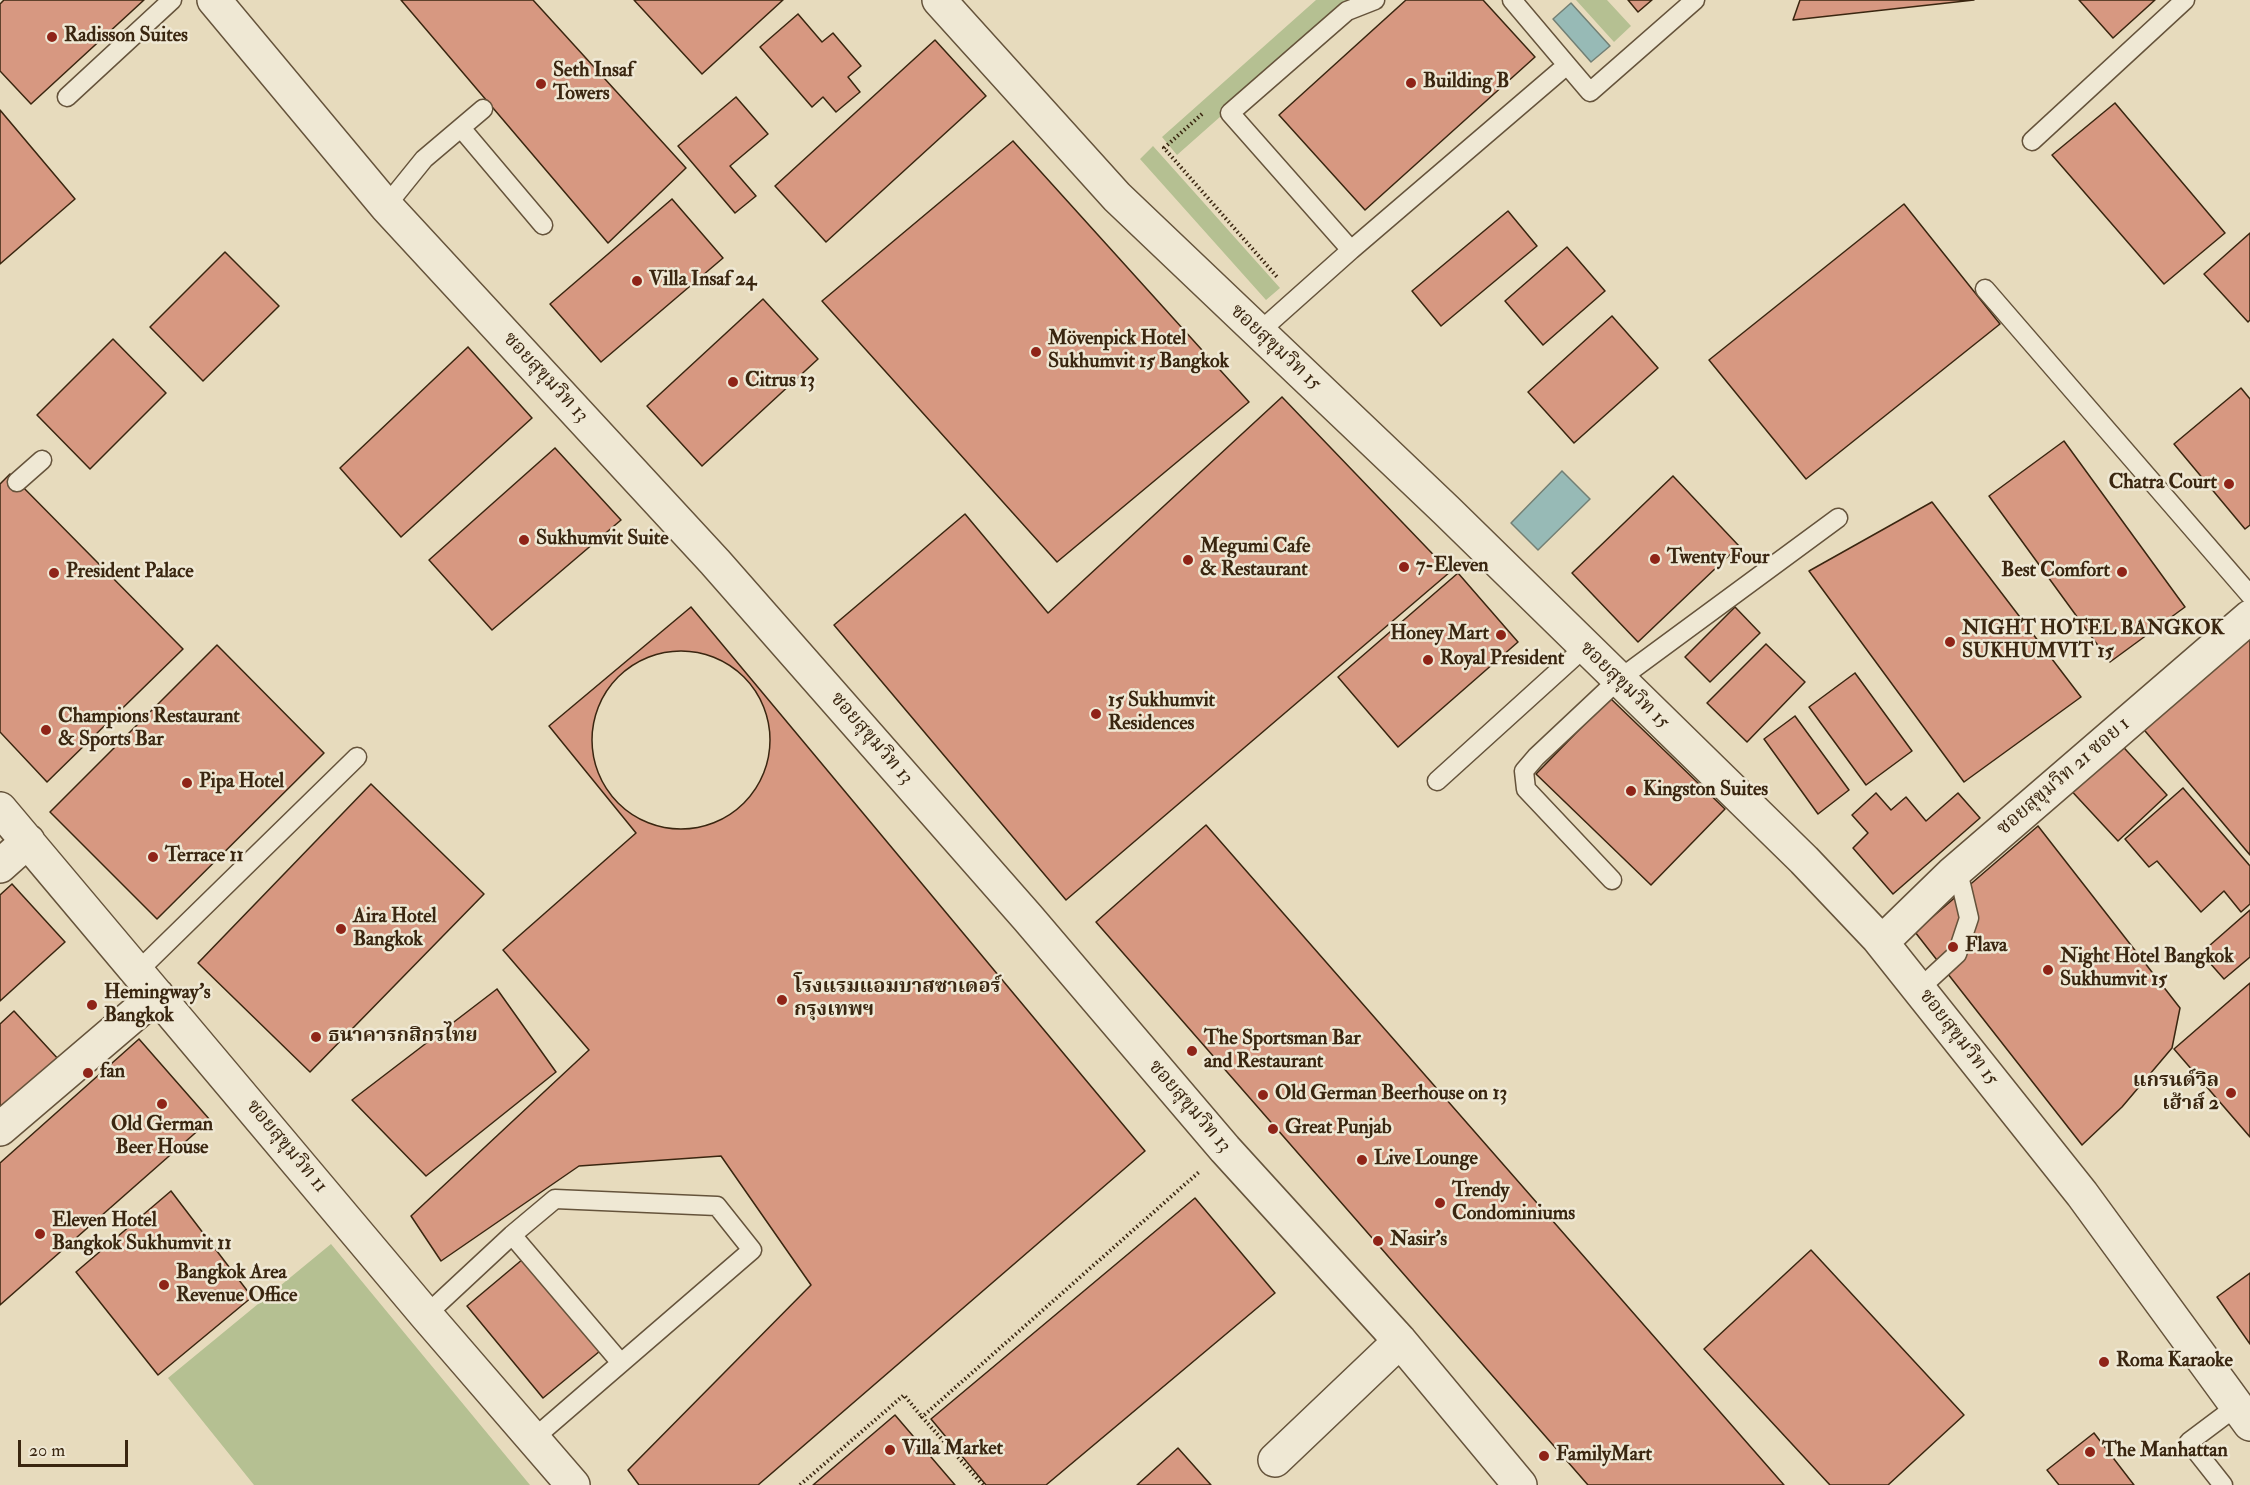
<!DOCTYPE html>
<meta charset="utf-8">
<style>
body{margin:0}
#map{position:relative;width:2250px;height:1485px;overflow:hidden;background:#e7dbbd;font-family:"IM FELL Double Pica",serif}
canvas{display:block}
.scale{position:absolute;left:18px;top:1440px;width:110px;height:27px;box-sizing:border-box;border:3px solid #3a2610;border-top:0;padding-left:8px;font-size:18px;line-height:21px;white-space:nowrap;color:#3a2610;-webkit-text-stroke:4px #efe8d4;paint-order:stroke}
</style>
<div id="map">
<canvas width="2250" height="1485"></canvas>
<div class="scale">20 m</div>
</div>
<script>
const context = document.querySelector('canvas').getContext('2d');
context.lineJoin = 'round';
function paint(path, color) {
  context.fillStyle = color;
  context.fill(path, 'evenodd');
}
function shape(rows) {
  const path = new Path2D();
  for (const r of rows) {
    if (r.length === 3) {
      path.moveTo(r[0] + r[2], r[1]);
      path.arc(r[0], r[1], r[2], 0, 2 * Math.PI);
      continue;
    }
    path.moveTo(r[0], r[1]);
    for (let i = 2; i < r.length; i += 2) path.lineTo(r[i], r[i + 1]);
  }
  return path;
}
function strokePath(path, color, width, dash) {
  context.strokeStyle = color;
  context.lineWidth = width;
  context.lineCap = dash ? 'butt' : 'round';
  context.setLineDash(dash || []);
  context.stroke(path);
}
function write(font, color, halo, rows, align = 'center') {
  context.font = font + ' "IM FELL Double Pica","Noto Serif Thai",serif';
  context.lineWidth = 5;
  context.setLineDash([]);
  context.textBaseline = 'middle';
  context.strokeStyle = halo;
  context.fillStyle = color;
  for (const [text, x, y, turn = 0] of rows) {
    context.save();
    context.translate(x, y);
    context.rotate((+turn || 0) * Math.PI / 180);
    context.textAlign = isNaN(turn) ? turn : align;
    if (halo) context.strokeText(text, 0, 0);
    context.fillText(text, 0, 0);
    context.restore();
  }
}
paint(shape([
 [1316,0,1352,0,1177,155,1162,137],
 [1576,0,1607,0,1631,26,1614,42],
 [1153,146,1280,288,1266,300,1140,159],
 [331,1244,530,1485,254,1485,168,1378]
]), '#b5c092');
const water = shape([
 [1571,3,1610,46,1591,62,1553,19,1571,3],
 [1562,471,1590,499,1538,550,1511,523,1562,471]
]);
paint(water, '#97bab6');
strokePath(water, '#727f74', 1.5);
const building = shape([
 [4,0,144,0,31,104,0,71,0,4,4,0],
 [401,0,533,0,686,168,608,243,401,0],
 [634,0,783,0,702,74,634,0],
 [1406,0,1483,0,1535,57,1365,210,1279,115,1406,0],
 [1628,0,1652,0,1638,12,1628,0],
 [1800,0,1974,0,1793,20,1800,0],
 [2079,0,2155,0,2113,38,2079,0],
 [798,14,822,42,833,33,861,66,848,77,860,92,836,112,823,97,812,107,760,47,798,14],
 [935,40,986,96,826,242,775,186,935,40],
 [736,97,768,134,730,166,756,196,735,213,678,146,736,97],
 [2115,103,2225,233,2164,284,2052,155,2115,103],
 [0,110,75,199,0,264,0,110],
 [1013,141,1249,402,1057,562,822,301,1013,141],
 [672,199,723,258,601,362,550,304,672,199],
 [1904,204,2000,324,1806,479,1709,360,1904,204],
 [1508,211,1537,246,1441,326,1412,291,1508,211],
 [2250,233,2250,320,2248,322,2204,274,2250,233],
 [1567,247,1605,291,1543,345,1505,301,1567,247],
 [225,252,279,306,203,381,150,327,225,252],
 [763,299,818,359,702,466,647,406,763,299],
 [1612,316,1658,368,1574,443,1528,392,1612,316],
 [113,339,166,393,90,469,37,415,113,339],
 [468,347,532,418,401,537,340,468,468,347],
 [2241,388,2250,399,2250,525,2245,529,2174,444,2241,388],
 [1282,397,1450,572,1066,900,834,625,965,514,1048,613,1282,397],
 [2064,441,2185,607,2110,662,1989,496,2064,441],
 [555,448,621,520,492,630,429,560,555,448],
 [10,474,183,649,47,782,0,732,0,484,10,474],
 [1673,476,1739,546,1638,642,1572,573,1673,476],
 [1932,502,2081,697,1964,782,1809,571,1932,502],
 [1458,573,1518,642,1398,747,1338,677,1458,573],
 [691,607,1145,1151,758,1485,639,1485,628,1470,811,1285,721,1156,579,1166,441,1261,411,1216,589,1050,503,950,636,833,549,726,691,607],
 [1735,607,1760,633,1710,682,1685,657,1735,607],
 [2250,631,2250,855,2140,725,2250,631],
 [1766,644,1805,682,1747,742,1707,703,1766,644],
 [217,645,324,753,157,919,50,812,217,645],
 [681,740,89],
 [1855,673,1912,751,1866,785,1809,707,1855,673],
 [1610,698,1725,809,1651,885,1536,774,1610,698],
 [1795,716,1849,790,1818,814,1764,739,1795,716],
 [2116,739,2167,795,2118,841,2066,785,2116,739],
 [371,784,484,894,310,1072,198,963,371,784],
 [2183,788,2250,866,2250,904,2241,912,2224,891,2201,912,2157,861,2149,867,2125,839,2183,788],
 [1876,793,1891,810,1906,797,1926,821,1958,793,1980,818,1893,894,1853,848,1868,833,1852,815,1876,793],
 [1206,825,1784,1485,1588,1485,1096,922,1206,825],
 [2038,826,2180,1008,2172,1048,2122,1107,2082,1145,1915,932,2038,826],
 [12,884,65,942,0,1001,0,895,12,884],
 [2250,910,2250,957,2224,979,2201,953,2250,910],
 [2250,983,2250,1137,2174,1049,2250,983],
 [497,989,556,1072,426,1176,352,1100,497,989],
 [14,1011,60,1061,0,1117,0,1024,14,1011],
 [139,1039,210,1120,0,1305,0,1163,139,1039],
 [171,1191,252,1297,158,1375,76,1272,171,1191],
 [1195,1198,1275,1293,1046,1485,986,1485,931,1419,1195,1198],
 [1811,1250,1964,1415,1888,1485,1830,1485,1704,1349,1811,1250],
 [523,1259,600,1351,543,1398,467,1306,523,1259],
 [2250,1273,2250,1344,2217,1297,2250,1273],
 [895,1415,955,1485,813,1485,895,1415],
 [2094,1433,2134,1485,2059,1485,2047,1470,2094,1433],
 [1178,1448,1211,1485,1137,1485,1178,1448]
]);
paint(building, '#d79881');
strokePath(building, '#3a2610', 1.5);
const service = shape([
 [1567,65,1590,92,1695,0],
 [67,97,172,0],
 [461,128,543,225],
 [2032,141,2185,0],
 [386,206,424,159,483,109],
 [1351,250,1567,65,1512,0],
 [1985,289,2250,595],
 [1259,332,1351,250,1230,113,1347,11,1375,0],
 [17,482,42,460],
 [1437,781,1585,647],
 [1612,880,1526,789,1524,771,1536,757,1618,680,1838,518],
 [137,972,357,757],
 [1919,989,1957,954,1969,918,1961,884,1952,874],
 [512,1235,621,1363],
 [426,1315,512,1235,555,1199,717,1206,752,1250,533,1439],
 [2223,1485,2189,1442,2237,1406]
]);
const minor = shape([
 [214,0,386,206,715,562,1028,918,1225,1149,1400,1341,1520,1485],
 [939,0,1117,197,1447,511,1804,860,1878,938,2082,1194,2250,1424],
 [0,809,426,1315,573,1485],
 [0,866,28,841],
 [1882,942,1952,874,2250,617],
 [0,1129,157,995],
 [1275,1460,1400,1341]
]);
strokePath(service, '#65533b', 21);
strokePath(minor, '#65533b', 36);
strokePath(shape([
 [1202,114,1164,148,1278,278],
 [800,1485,904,1395,922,1417],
 [983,1485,922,1417,1199,1172]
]), '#3a2610', 4, [1.5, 3]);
strokePath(service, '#efe8d4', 18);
strokePath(minor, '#efe8d4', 33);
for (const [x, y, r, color] of [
 [52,37,6,"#8f2418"],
 [1411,83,6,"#8f2418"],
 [541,84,6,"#8f2418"],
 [637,281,6,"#8f2418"],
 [1036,352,6,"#8f2418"],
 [733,382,6,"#8f2418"],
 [2229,484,6,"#8f2418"],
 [524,540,6,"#8f2418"],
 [1655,559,6,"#8f2418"],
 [1188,560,6,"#8f2418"],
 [1404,567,6,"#8f2418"],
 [2122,572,6,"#8f2418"],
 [54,573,6,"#8f2418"],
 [1501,635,6,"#8f2418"],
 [1950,642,6,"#8f2418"],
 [1428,660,6,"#8f2418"],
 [1096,714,6,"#8f2418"],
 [46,730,6,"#8f2418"],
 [187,783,6,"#8f2418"],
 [1631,791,6,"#8f2418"],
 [153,857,6,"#8f2418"],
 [341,929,6,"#8f2418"],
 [1953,947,6,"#8f2418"],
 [2048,970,6,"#8f2418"],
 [782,1000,6,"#8f2418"],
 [92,1005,6,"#8f2418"],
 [316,1037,6,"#8f2418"],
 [1192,1051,6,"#8f2418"],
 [88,1073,6,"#8f2418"],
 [2231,1093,6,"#8f2418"],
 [1263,1095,6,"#8f2418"],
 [162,1104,6,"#8f2418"],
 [1273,1129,6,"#8f2418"],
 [1362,1160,6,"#8f2418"],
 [1440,1203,6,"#8f2418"],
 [40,1234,6,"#8f2418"],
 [1378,1241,6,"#8f2418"],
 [164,1285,6,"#8f2418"],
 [2104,1362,6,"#8f2418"],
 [890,1450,6,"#8f2418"],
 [2090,1452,6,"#8f2418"],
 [1544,1456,6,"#8f2418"]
]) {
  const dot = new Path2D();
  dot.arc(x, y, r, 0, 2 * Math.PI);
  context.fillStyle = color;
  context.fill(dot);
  strokePath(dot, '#efe8d4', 2);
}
write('bold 20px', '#3a2610', '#efe8d4', [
 ["Radisson Suites",64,37],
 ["Seth Insaf",553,72],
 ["Towers",553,95],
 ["Building B",1423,83],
 ["Villa Insaf 24",649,281],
 ["Mövenpick Hotel",1048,340],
 ["Sukhumvit 15 Bangkok",1048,363],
 ["Citrus 13",745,382],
 ["Chatra Court",2217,484,"right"],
 ["Sukhumvit Suite",536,540],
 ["Megumi Cafe",1200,548],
 ["& Restaurant",1200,571],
 ["Twenty Four",1667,559],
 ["7-Eleven",1416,567],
 ["Best Comfort",2110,572,"right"],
 ["President Palace",66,573],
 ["NIGHT HOTEL BANGKOK",1962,630],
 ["SUKHUMVIT 15",1962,653],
 ["Honey Mart",1489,635,"right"],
 ["Royal President",1440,660],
 ["15 Sukhumvit",1108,702],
 ["Residences",1108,725],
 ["Champions Restaurant",58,718],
 ["& Sports Bar",58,741],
 ["Pipa Hotel",199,783],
 ["Kingston Suites",1643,791],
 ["Terrace 11",165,857],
 ["Aira Hotel",353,918],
 ["Bangkok",353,941],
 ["Flava",1965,947],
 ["Night Hotel Bangkok",2060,958],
 ["Sukhumvit 15",2060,981],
 ["โรงแรมแอมบาสซาเดอร์",794,988],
 ["กรุงเทพฯ",794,1011],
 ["Hemingway's",104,994],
 ["Bangkok",104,1017],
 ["ธนาคารกสิกรไทย",328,1037],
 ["The Sportsman Bar",1204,1040],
 ["and Restaurant",1204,1063],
 ["fan",100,1073],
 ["แกรนด์วิล",2219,1082,"right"],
 ["เฮ้าส์ 2",2219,1105,"right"],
 ["Old German Beerhouse on 13",1275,1095],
 ["Old German",162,1126,"center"],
 ["Beer House",162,1149,"center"],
 ["Great Punjab",1285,1129],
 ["Live Lounge",1374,1160],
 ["Trendy",1452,1192],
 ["Condominiums",1452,1215],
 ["Eleven Hotel",52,1222],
 ["Bangkok Sukhumvit 11",52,1245],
 ["Nasir's",1390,1241],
 ["Bangkok Area",176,1274],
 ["Revenue Office",176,1297],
 ["Roma Karaoke",2116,1362],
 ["Villa Market",902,1450],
 ["The Manhattan",2102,1452],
 ["FamilyMart",1556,1456]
], 'left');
write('20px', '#3a2610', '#efe8d4', [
 ["ซอยสุขุมวิท 15",1275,348,43],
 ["ซอยสุขุมวิท 13",545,378,47],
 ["ซอยสุขุมวิท 15",1624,686,44],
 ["ซอยสุขุมวิท 13",871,739,49],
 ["ซอยสุขุมวิท 21 ซอย 1",2064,777,-41],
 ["ซอยสุขุมวิท 15",1958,1038,52],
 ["ซอยสุขุมวิท 13",1189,1107,49],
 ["ซอยสุขุมวิท 11",286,1147,50]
]);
</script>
